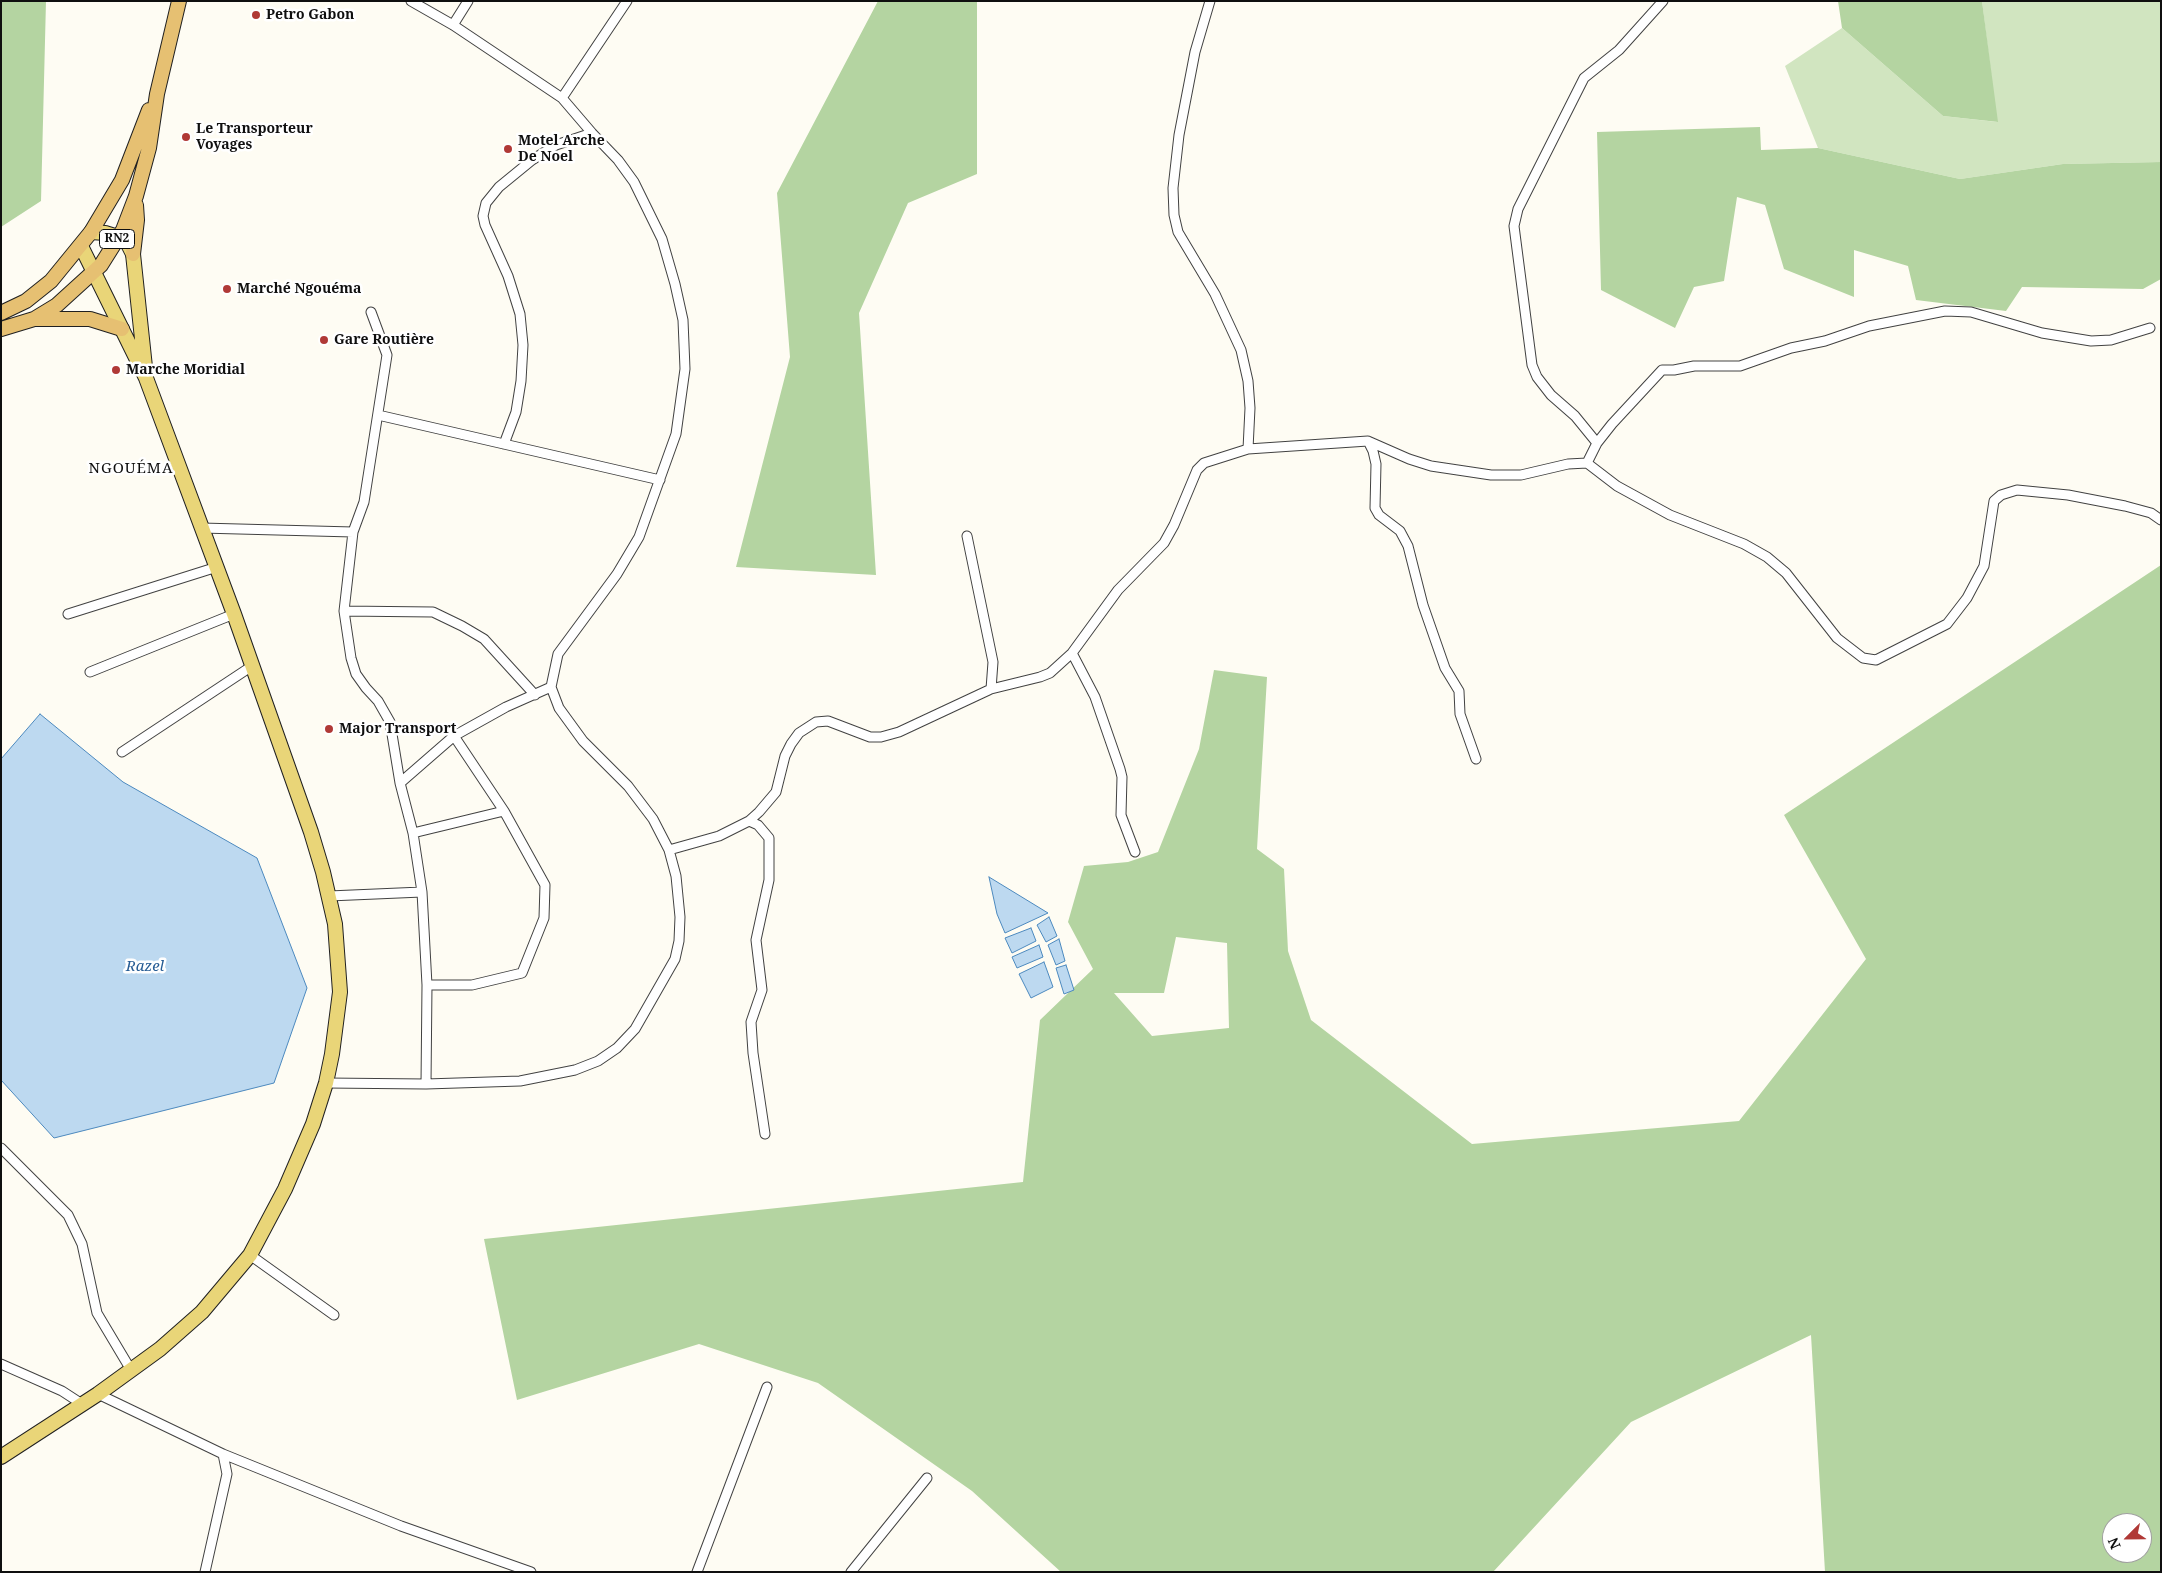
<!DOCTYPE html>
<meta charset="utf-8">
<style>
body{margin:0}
#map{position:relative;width:2162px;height:1573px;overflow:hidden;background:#fefcf3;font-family:"Noto Serif",serif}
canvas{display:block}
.frame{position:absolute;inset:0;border:2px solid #0f0f0f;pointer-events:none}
.north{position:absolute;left:2102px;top:1513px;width:50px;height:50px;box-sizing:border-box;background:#fff;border:1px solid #9f9f9f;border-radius:50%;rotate:247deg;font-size:14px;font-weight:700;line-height:20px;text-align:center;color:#0f0f0f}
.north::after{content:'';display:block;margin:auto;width:18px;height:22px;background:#b03936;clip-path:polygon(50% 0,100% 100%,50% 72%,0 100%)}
</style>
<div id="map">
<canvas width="2162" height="1573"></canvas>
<div class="frame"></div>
<div class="north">N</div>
</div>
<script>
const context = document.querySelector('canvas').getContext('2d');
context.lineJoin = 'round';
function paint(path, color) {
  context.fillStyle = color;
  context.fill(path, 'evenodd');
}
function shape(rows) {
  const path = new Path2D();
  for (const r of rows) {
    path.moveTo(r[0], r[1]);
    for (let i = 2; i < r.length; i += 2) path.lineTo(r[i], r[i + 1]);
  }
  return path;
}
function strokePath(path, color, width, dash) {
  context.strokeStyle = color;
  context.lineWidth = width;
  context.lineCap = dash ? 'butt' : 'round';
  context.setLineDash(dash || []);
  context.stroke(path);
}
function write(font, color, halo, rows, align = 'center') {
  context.font = font + ' "Noto Serif",serif';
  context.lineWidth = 5;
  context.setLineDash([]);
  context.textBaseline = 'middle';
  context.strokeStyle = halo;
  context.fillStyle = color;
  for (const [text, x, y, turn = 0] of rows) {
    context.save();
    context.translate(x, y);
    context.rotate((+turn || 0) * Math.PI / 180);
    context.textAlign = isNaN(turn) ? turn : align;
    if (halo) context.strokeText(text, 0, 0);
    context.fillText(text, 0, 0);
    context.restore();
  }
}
paint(shape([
 [1982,1,2161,1,2161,162,2063,164,1960,179,1818,148,1785,66,1842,28,1943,116,1997,122]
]), '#d1e5c0');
paint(shape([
 [1,1,46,1,41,201,1,227],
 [878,1,977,1,977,174,908,203,859,313,876,575,736,567,790,357,777,193],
 [1838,1,1982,1,1998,122,1943,116,1842,28],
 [1760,127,1761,150,1818,148,1960,179,2063,164,2161,162,2161,279,2143,289,2022,287,2006,311,1916,300,1908,266,1854,250,1854,297,1784,269,1765,205,1737,197,1724,281,1694,287,1675,328,1601,290,1597,132],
 [2161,565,2161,1572,1825,1572,1811,1335,1631,1422,1493,1572,1061,1572,972,1491,818,1383,699,1344,517,1400,484,1239,1023,1182,1040,1020,1093,969,1068,922,1084,866,1128,862,1158,852,1199,749,1214,670,1267,677,1257,849,1284,869,1288,951,1311,1020,1472,1144,1739,1121,1866,959,1784,815],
 [1176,937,1227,943,1229,1028,1152,1036,1114,993,1164,993],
 [2112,1523,2142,1523,2142,1553,2112,1553]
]), '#b4d4a1');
const water = shape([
 [40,714,123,782,257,858,307,988,274,1083,54,1138,1,1080,1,759,40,714],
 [989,877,1048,913,1005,933,997,914,989,877],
 [1049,917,1057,936,1046,942,1037,925,1049,917],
 [1031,928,1036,941,1012,953,1005,938,1031,928],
 [1059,939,1065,961,1056,965,1048,945,1059,939],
 [1039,945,1043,957,1017,968,1012,957,1039,945],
 [1044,962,1053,987,1031,998,1019,974,1044,962],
 [1066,965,1074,990,1064,994,1056,968,1066,965]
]);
paint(water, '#bdd9f0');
strokePath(water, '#4c89be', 1);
const minor = shape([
 [1210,1,1195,52,1179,135,1173,188,1174,215,1178,232,1215,294,1241,350,1248,381,1250,408,1248,449],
 [453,25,468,1],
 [562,98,627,1],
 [371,312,387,355,364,502,353,532,344,611,351,658,356,674,366,688,378,701,390,722,400,783,454,736,506,707,551,687],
 [378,415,660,480],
 [1368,441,1373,451,1376,464,1375,508,1379,515,1400,531,1408,546,1423,605,1445,668,1459,691,1460,714,1476,759],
 [1597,443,1575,416,1551,395,1537,377,1532,365,1514,226,1518,209,1584,78,1619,50,1663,1],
 [504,444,516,412,521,381,523,345,520,314,508,276,485,225,483,216,486,203,499,187,532,160,556,145,592,133],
 [1587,463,1617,486,1670,515,1744,544,1767,557,1786,573,1837,638,1863,658,1876,660,1947,624,1967,598,1984,566,1994,501,2001,495,2017,490,2068,495,2125,506,2151,513,2161,520],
 [201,528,353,532],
 [967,536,993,662,991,689],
 [344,611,433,612,462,626,484,639,535,695],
 [68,614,217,567],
 [1072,653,1095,697,1120,769,1122,777,1121,815,1135,852],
 [90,672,234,614],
 [122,752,252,666],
 [400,783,413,833,422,892,427,985,426,1084],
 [749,821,758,825,769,838,769,880,756,940,762,990,751,1022,753,1053,765,1134],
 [413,833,504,811],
 [669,850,719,836,749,821,759,812,776,792,785,756,791,744,799,733,816,722,828,721,870,737,881,737,899,732,991,689,1040,677,1050,673,1072,653,1118,590,1164,543,1174,525,1197,470,1204,463,1248,449,1368,441,1409,459,1431,466,1491,475,1521,475,1568,464,1587,463,1597,443,1612,424,1662,370,1674,370,1694,366,1740,366,1791,348,1825,341,1869,326,1945,311,1971,312,2042,333,2091,341,2111,340,2150,328],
 [329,896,422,892],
 [427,985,472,985,522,973,544,918,545,885,504,811,454,736],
 [326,1083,426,1084,520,1081,575,1070,598,1061,617,1048,635,1029,675,959,679,941,680,917,676,876,669,850,653,819,628,786,583,741,559,708,551,687,558,654,617,574,639,537,676,434,685,369,683,320,675,284,662,239,634,182,618,160,592,133,562,98,453,25,411,1],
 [1,1148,68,1215,82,1244,97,1313,131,1370],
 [250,1255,334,1315],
 [1,1364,62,1391,82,1404],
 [98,1394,223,1454,401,1526,531,1572],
 [205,1572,227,1474,223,1454],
 [697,1572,767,1387],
 [851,1572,927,1478]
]);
const primary = shape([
 [91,232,105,233,118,237,128,244,133,254,145,367],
 [1,1457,98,1394,160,1349,202,1312,250,1255,285,1189,313,1124,326,1083,332,1054,340,992,335,924,323,872,311,832,234,614,146,378,81,246]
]);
const trunk = shape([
 [133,254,137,220,136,205],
 [1,313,26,301,51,281,91,232,122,180,149,110],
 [35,319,90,319,122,329],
 [1,329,34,319,57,305,101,265,123,230,136,196,149,148,157,94,179,1]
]);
strokePath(minor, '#424242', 11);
strokePath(primary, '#202020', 16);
strokePath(trunk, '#202020', 16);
strokePath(minor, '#fff', 9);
strokePath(primary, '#e9d578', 14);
strokePath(trunk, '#e6c072', 14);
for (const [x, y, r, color] of [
 [256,15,5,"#b03936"],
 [186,137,5,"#b03936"],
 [508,149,5,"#b03936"],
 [227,289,5,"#b03936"],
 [324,340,5,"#b03936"],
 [116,370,5,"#b03936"],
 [329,729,5,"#b03936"]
]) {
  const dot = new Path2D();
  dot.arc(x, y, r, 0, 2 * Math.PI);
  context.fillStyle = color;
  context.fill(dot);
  strokePath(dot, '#fff', 2);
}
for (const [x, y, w] of [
 [117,239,35]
]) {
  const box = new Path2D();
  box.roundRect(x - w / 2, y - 9.5, w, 19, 4);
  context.fillStyle = '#fff';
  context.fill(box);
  strokePath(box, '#0f0f0f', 1);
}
write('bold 12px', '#0f0f0f', null, [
 ["RN2",117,239]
]);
write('bold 14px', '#0f0f0f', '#fff', [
 ["Petro Gabon",266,15],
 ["Le Transporteur",196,129],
 ["Voyages",196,145],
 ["Motel Arche",518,141],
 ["De Noel",518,157],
 ["Marché Ngouéma",237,289],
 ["Gare Routière",334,340],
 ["Marche Moridial",126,370],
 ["Major Transport",339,729]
], 'left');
context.letterSpacing = '1px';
write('15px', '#0f0f0f', '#fff', [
 ["NGOUÉMA",131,469]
]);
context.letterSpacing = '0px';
write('italic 15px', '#265c94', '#fff', [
 ["Razel",145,967]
]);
</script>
